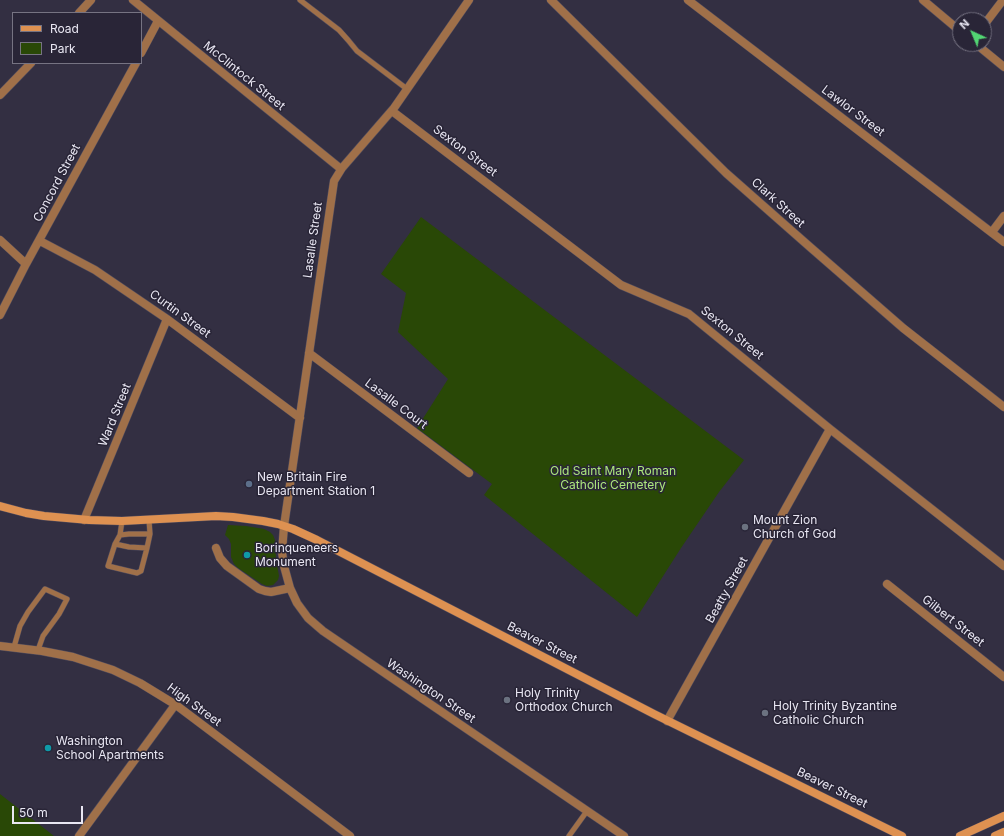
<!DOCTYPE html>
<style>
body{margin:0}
#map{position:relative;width:1004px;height:836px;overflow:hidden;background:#332f42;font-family:Inter,sans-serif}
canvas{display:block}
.legend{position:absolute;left:12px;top:12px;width:130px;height:52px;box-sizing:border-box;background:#292537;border:1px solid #767382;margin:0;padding:5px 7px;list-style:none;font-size:12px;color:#e9e7f3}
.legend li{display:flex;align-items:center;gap:8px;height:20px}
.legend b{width:20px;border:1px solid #767382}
.north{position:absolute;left:952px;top:12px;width:40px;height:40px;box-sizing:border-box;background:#292537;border:1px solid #767382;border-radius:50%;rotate:316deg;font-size:11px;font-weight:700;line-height:16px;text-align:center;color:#e9e7f3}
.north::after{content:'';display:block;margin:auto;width:14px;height:18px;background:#52d673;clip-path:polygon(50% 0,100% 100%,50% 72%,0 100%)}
.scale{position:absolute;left:12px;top:806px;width:71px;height:18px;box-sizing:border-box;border:2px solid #e9e7f3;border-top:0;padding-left:5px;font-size:12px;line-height:14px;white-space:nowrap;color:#e9e7f3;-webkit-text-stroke:3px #292537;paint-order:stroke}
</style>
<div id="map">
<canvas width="1004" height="836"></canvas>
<ul class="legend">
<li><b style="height:5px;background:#de9151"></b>Road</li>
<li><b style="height:11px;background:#294806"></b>Park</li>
</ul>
<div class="north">N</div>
<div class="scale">50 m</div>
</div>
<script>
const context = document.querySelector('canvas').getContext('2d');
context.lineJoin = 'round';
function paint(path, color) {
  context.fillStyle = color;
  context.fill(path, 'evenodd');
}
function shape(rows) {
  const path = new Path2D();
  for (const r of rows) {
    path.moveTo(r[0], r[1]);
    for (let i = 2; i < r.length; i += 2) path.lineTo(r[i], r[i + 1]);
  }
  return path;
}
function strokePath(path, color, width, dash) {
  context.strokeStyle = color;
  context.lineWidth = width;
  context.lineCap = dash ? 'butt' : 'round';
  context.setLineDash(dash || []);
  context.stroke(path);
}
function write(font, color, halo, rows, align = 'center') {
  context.font = font + ' Inter,sans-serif';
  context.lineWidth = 3;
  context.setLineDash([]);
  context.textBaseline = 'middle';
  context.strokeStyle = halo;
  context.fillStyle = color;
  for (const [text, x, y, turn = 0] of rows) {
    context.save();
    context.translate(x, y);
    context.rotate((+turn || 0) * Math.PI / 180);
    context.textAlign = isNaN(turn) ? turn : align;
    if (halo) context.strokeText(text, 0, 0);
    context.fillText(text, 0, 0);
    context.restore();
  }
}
paint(shape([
 [421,217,744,460,719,492,681,548,637,617,484,495,492,484,417,428,448,379,398,332,406,293,381,274],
 [228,525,246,526,264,529,270,532,273,535,275,540,276,559,279,576,278,580,273,585,267,586,262,584,238,568,234,564,231,557,231,544,229,539,225,535],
 [0,794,54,836,0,836]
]), '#294806');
const lane = shape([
 [300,0,339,30,348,40,357,51,407,89],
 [122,521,120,535,115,544,108,566,137,573,141,571,147,548,150,534,149,520],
 [120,535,129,534,150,534],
 [115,544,129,547,147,548],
 [14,647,20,626,28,612,45,589,67,599,59,614,43,636,38,650],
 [569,836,587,811]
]);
const street = shape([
 [133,0,341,169],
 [469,0,394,108,342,168,334,181,284,526,282,552,284,566,290,588,297,603,308,618,323,631,624,836],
 [551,0,726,173,810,247,903,328,1004,407],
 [688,0,1004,242],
 [923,0,960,31],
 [79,13,91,0],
 [984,25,1003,0],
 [976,44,1004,67],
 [141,53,158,21],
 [0,95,31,63],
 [392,111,621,285,689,314,830,429,1004,566],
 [992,232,1004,216],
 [0,240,26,264],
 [40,241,95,270,167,319,300,418],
 [0,315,26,264,136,63],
 [309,353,469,473],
 [84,520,167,319],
 [216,548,220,558,227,566,259,589,265,591,271,592,290,588],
 [887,584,1004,677],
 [0,646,42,651,73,657,113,670,140,683,176,705,350,836],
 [667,721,830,429],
 [79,836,175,705]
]);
const secondary = shape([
 [0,506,26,513,44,516,89,520,122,521,216,516,233,517,263,521,278,524,293,529,317,540,654,714,902,836],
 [960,836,1004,816],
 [995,836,1004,832]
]);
strokePath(lane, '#504c5e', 6);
strokePath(street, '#504c5e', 9);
strokePath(secondary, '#504c5e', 9);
strokePath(lane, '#a07049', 5);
strokePath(street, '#a07049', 8);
strokePath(secondary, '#de9151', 8);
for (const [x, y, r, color] of [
 [249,484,4,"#5c6f8a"],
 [745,527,4,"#6b7280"],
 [247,555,4,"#0f9aa8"],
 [507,700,4,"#6b7280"],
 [765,713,4,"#6b7280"],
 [48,748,4,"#0f9aa8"]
]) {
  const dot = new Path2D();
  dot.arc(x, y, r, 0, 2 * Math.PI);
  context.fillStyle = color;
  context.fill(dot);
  strokePath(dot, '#292537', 1.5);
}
write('12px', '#e9e7f3', '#292537', [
 ["McClintock Street",244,76,39],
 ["Lawlor Street",853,111,37],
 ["Sexton Street",465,151,37],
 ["Concord Street",57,183,-62],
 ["Clark Street",778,203,42],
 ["Lasalle Street",313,240,-82],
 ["Curtin Street",180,314,36],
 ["Sexton Street",732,333,39],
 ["Lasalle Court",396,404,37],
 ["Ward Street",115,415,-68],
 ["Beatty Street",727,590,-61],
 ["Gilbert Street",953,621,38],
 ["Beaver Street",542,643,27],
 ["Washington Street",431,691,34],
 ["High Street",194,705,36],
 ["Beaver Street",832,788,26]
]);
write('12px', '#ace77c', '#292537', [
 ["Old Saint Mary Roman",613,471],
 ["Catholic Cemetery",613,485]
]);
write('12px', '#e9e7f3', '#292537', [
 ["New Britain Fire",257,477],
 ["Department Station 1",257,491],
 ["Mount Zion",753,520],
 ["Church of God",753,534],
 ["Borinqueneers",255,548],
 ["Monument",255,562],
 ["Holy Trinity",515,693],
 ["Orthodox Church",515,707],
 ["Holy Trinity Byzantine",773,706],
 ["Catholic Church",773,720],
 ["Washington",56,741],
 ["School Apartments",56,755]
], 'left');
</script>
